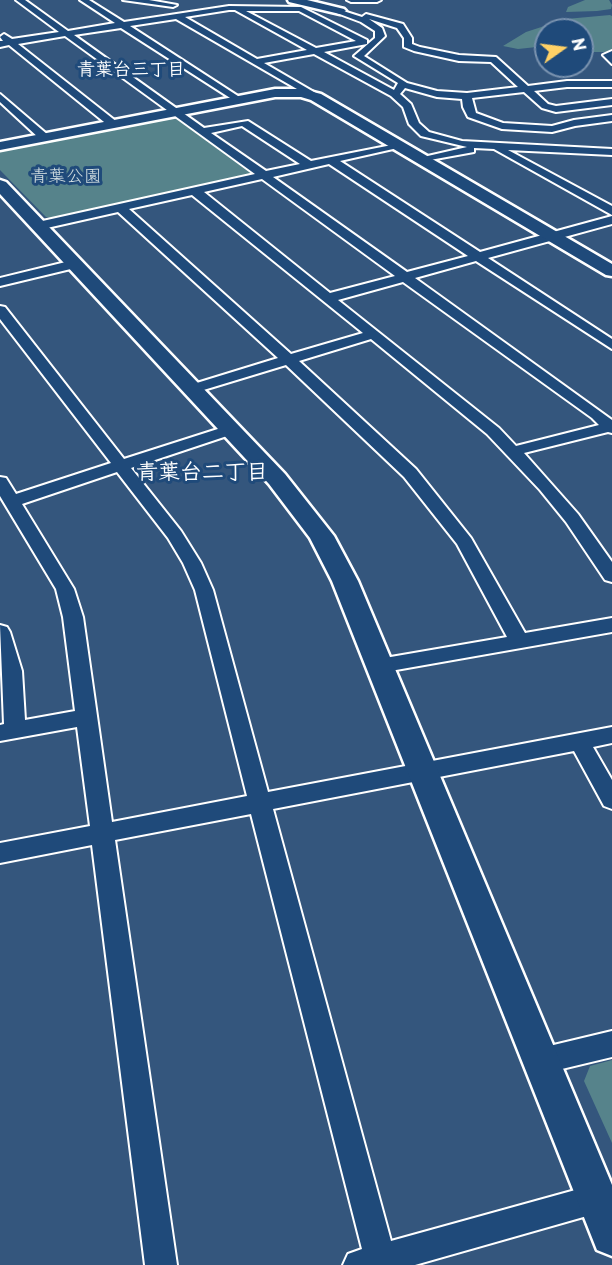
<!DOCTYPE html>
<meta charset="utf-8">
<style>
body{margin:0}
#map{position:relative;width:612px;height:1265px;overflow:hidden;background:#34567d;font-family:"Playpen Sans",sans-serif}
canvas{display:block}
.north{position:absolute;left:534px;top:18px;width:60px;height:60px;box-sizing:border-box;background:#1f4a7a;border:2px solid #7992af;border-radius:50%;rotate:76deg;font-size:16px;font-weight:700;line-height:24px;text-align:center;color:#fff}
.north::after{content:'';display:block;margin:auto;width:21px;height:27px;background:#ffd166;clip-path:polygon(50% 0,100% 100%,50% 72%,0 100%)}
</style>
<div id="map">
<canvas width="612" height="1265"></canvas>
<div class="north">N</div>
</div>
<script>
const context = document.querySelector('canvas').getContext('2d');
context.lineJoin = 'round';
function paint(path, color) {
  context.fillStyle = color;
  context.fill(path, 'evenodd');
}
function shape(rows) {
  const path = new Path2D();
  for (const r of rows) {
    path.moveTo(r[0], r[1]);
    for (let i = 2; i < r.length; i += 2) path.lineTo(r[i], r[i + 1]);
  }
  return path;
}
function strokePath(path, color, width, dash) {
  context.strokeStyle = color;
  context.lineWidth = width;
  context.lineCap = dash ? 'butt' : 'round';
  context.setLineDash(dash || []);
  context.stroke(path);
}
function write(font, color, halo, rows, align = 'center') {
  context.font = font + ' "Playpen Sans","Klee One",sans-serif';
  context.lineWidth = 6;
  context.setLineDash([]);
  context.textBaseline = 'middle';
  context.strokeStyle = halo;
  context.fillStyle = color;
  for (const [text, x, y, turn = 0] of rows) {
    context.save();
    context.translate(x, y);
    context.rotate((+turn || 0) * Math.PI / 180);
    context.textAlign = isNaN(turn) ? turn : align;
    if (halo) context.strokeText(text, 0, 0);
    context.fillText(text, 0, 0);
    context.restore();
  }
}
paint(shape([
 [585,0,609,0,612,5,611,9,597,11,566,12,568,7],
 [610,15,612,16,612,52,582,52,582,30,546,30,546,46,518,49,503,46,526,32,566,19],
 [172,118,179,118,253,172,249,176,55,219,46,217,0,170,0,152,5,150],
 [612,1060,612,1143,584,1081,590,1066]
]), '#56838b');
const street = shape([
 [16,0,25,0,68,31,115,23,80,0,89,0,124,22,229,6,301,7,367,40,367,44,324,52,394,90,398,83,354,56,375,38,375,31,361,22,337,13,337,9,362,17,366,14,403,24,412,38,412,44,420,47,459,55,496,57,528,86,567,81,612,81,612,87,567,87,534,91,548,104,556,106,612,99,612,105,556,112,542,108,524,92,472,98,476,113,503,123,552,126,574,120,612,115,612,121,575,126,552,132,502,129,468,117,463,107,462,99,437,97,405,88,400,94,411,104,419,123,429,132,462,141,612,149,612,155,508,150,612,206,612,215,494,149,474,148,474,152,419,162,419,158,467,147,421,136,409,124,403,107,391,96,314,54,264,63,319,95,321,97,316,100,176,19,130,26,241,98,241,102,238,103,121,28,74,35,204,128,248,121,311,161,402,143,402,147,340,161,480,252,612,216,612,224,488,258,612,339,612,349,476,261,415,278,612,420,612,433,608,432,524,453,578,514,612,562,612,582,605,580,566,522,540,490,487,434,371,339,299,361,416,469,471,538,525,633,612,618,612,632,379,673,372,671,369,666,372,661,379,659,507,637,457,544,404,477,286,365,197,392,187,392,184,389,187,386,278,358,118,212,38,230,34,229,32,226,38,222,255,174,65,36,18,44,117,122,117,126,109,126,9,45,0,47,0,41,3,41,0,37,4,34,12,39,59,32,16,0],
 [229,10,235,10,307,50,257,59,185,17,229,10],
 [246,11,299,11,356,41,316,48,246,11],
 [369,19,397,28,404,38,404,47,414,51,459,61,491,62,518,87,467,93,437,91,407,83,364,56,385,36,382,28,369,19],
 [242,126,300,164,266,171,211,133,242,126],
 [329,164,468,256,407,272,273,177,329,164],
 [262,179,395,276,330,293,204,192,262,179],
 [192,195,363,333,291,354,129,209,192,195],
 [403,282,592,418,599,425,516,446,499,428,338,300,403,282],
 [123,0,149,0,177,5,173,7,123,0],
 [347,0,381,0,377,2,351,2,347,0],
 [612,51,612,64,603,55,612,51],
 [0,94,48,135,48,139,40,139,0,102,0,94],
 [74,260,79,261,80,264,79,267,0,286,0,278,74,260],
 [0,306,5,307,124,459,224,427,230,425,238,430,236,433,131,468,181,531,201,563,213,590,268,792,612,727,612,743,593,747,612,780,612,809,604,806,574,751,273,809,391,1241,597,1184,608,1188,612,1199,608,1210,415,1265,343,1265,348,1254,362,1249,251,814,115,840,177,1265,145,1265,92,845,0,863,0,843,90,826,77,727,0,741,0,725,4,724,0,625,7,627,10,632,22,671,25,720,75,711,63,617,56,589,0,496,0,477,6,478,16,494,111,463,0,319,0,306],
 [117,472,168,538,183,563,195,590,247,796,112,822,83,617,74,589,22,504,117,472],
 [612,1031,612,1057,541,1074,531,1070,527,1061,531,1052,541,1048,612,1031]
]);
const secondary = shape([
 [288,0,307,0,344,9,346,11,340,14,289,2,288,0],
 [275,89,301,89,321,94,612,264,612,276,606,275,311,100,301,97,275,97,0,150,0,142,275,89],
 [0,180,6,182,285,474,334,536,358,581,612,1185,612,1256,597,1250,332,581,310,538,269,484,0,194,0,180]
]);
strokePath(street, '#fff', 4);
strokePath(secondary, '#fff', 5);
paint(street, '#1f4a7a');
paint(secondary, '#1f4a7a');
write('bold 18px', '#fff', '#1f4a7a', [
 ["青葉台三丁目",131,70]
]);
write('18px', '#d5e0e2', '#1f4a7a', [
 ["青葉公園",66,177]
]);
write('bold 22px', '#fff', '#1f4a7a', [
 ["青葉台二丁目",202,473]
]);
</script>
